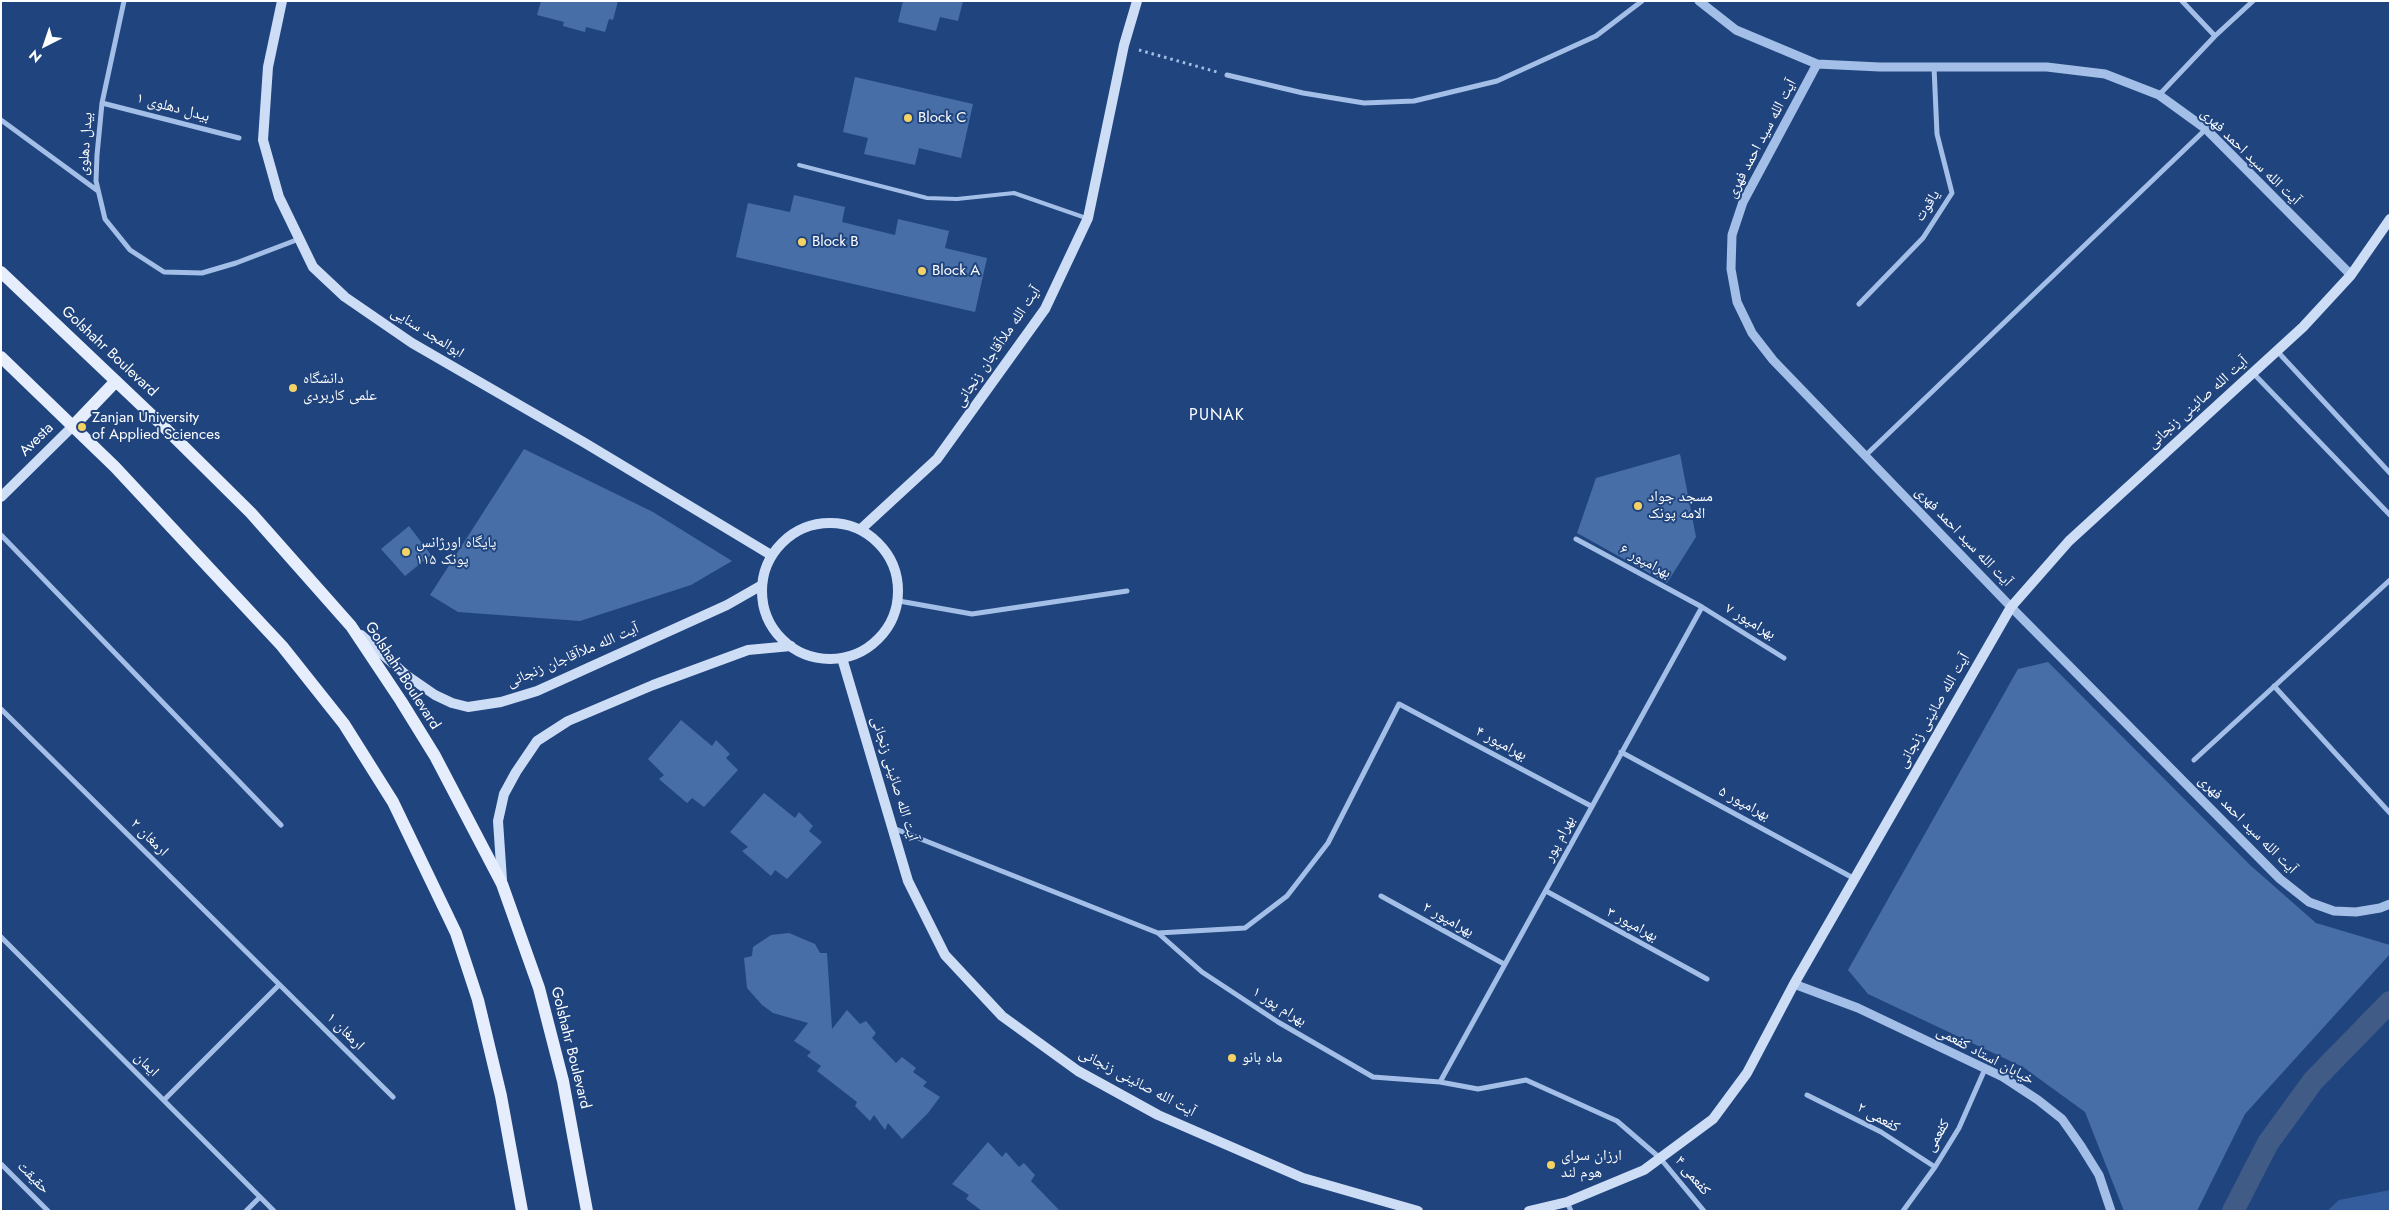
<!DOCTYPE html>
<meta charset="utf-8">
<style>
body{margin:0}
#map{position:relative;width:2391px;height:1212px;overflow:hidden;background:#20447e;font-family:Jost,sans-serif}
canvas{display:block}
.frame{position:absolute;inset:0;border:2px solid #fff;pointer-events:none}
.north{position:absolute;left:20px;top:20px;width:50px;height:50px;-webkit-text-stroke:4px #20447e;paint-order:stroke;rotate:221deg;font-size:14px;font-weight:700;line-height:20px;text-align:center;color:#fff}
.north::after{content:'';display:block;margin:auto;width:18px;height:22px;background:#fff;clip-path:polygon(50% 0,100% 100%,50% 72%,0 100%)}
</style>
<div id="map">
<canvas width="2391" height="1212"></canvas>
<div class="frame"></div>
<div class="north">N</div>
</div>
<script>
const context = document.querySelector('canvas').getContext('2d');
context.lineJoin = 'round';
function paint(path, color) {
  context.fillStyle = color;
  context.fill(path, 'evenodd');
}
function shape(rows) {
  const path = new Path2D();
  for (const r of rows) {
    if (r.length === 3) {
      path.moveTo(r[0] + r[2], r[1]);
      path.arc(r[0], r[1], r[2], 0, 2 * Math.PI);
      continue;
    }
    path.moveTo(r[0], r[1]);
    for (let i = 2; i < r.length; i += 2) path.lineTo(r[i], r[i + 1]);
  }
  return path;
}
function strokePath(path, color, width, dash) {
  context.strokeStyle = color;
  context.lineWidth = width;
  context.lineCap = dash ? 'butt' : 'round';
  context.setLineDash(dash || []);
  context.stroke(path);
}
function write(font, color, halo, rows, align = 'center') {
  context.font = font + ' Jost,"Noto Naskh Arabic",sans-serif';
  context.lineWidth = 4;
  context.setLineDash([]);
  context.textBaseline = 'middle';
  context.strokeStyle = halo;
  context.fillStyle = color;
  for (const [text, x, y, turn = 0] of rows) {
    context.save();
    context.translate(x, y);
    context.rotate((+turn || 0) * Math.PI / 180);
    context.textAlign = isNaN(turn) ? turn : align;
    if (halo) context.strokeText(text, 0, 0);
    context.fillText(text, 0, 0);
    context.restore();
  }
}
paint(shape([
 [2390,1190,2390,1211,2327,1211,2339,1200]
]), '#335d9c');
strokePath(shape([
 [2233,1211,2268,1143,2313,1081,2390,1002]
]), '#405b86', 22);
paint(shape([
 [541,1,618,1,613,20,609,19,605,32,586,27,585,32,563,26,564,22,537,15],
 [903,1,963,1,958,21,940,17,936,31,898,22],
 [855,77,973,104,961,158,919,148,915,165,864,154,868,138,843,132],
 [794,195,845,207,842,222,895,235,898,219,949,231,945,248,987,258,975,312,736,257,748,203,790,212],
 [524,449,653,512,732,561,691,585,580,621,458,612,430,595],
 [1680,454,1696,537,1667,583,1577,533,1596,478],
 [409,526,431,555,405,576,381,549],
 [2048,662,2250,865,2316,923,2390,945,2390,954,2245,1114,2197,1211,2124,1211,2085,1112,2023,1067,1868,994,1848,970,2018,669],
 [681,720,712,746,716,740,730,754,726,758,738,770,704,807,692,798,687,803,659,779,664,775,648,759],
 [764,793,795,818,799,812,813,826,809,831,822,842,787,879,775,870,771,876,742,851,748,847,730,832],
 [789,933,815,944,820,953,827,953,832,1029,847,1010,860,1024,866,1021,876,1033,872,1038,896,1063,902,1057,916,1068,913,1072,927,1082,923,1086,940,1097,928,1113,902,1139,888,1123,885,1130,874,1115,870,1121,855,1106,857,1102,817,1071,821,1066,807,1056,811,1052,794,1041,808,1023,773,1013,762,1005,747,988,744,958,752,956,753,947,771,935],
 [988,1142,1002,1157,1006,1152,1019,1167,1024,1163,1035,1175,1031,1181,1060,1211,982,1211,966,1199,969,1195,952,1184]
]), '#486ea7');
strokePath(shape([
 [1139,50,1217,72]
]), '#a4bfe7', 3, [2.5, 4]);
strokePath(shape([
 [799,165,927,198,957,199,1014,193,1086,218]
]), '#a4bfe7', 4);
strokePath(shape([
 [124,1,102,103,97,155,96,181,105,219,130,250,164,272,202,273,236,263,299,239],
 [2182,1,2215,36],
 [1227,75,1303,93,1364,103,1414,101,1497,81,1596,36,1642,1],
 [2159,95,2215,36,2253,1],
 [102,103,239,138],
 [1,120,98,191],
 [1859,304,1923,238,1952,193,1937,134,1934,67],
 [2277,351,2390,473],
 [2253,373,2390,515],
 [1865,456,2206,129],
 [1,535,281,825],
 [1576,539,1702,607,1784,658],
 [899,601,972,614,1127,591],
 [2274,686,2390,813],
 [1,709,393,1097],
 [1621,752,1855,879],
 [2194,760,2390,580],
 [893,828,1158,933,1202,972,1278,1022,1373,1077,1440,1082,1478,1089,1526,1080,1617,1121,1660,1158,1704,1211],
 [1546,891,1707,979],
 [1381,896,1504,964],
 [1158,933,1245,928,1287,896,1328,843,1399,704,1591,806],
 [1,937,274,1211],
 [1440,1082,1702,607],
 [1807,1095,1881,1132,1935,1167],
 [164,1100,279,985],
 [1,1164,48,1211],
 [1567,1202,1571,1211],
 [246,1211,260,1197],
 [1903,1211,1935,1167,1959,1128,1985,1069]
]), '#a4bfe7', 5);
strokePath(shape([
 [1699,1,1736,30,1817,64,1880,67,2047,67,2105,74,2159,95,2206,129,2351,275],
 [1817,64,1743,202,1732,235,1731,269,1737,302,1752,333,1773,360,2011,607,2280,879,2309,902,2334,911,2356,912,2380,908,2390,904],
 [1794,984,1858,1008,2003,1077,2038,1100,2062,1119,2081,1146,2099,1175,2111,1211]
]), '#a4bfe7', 9);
strokePath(shape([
 [282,1,268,67,263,140,279,197,313,267,345,297,412,343,585,443,771,555],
 [1,497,73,426],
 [830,591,68],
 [861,529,937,459,1045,309,1088,218,1124,45,1137,1],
 [361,635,406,675,435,695,452,703,468,707,501,702,537,691,727,605,762,585],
 [842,658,908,881,945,955,1002,1016,1078,1071,1158,1115,1303,1178,1418,1211],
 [502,880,498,821,504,794,516,772,537,741,568,721,653,685,748,650,791,646],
 [1529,1211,1567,1202,1644,1170,1713,1119,1747,1073,1794,984,2011,607,2069,541,2303,327,2351,275,2390,219]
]), '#ceddf6', 10);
strokePath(shape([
 [1,272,160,423,251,513,351,626,401,701,435,756,502,884,539,988,563,1081,587,1211],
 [1,357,115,467,282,646,344,724,393,802,456,933,478,1000,501,1096,522,1211],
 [73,426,116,381]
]), '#e6eefd', 12);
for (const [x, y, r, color] of [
 [908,118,5,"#f5d264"],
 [802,242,5,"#f5d264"],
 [922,271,5,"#f5d264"],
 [293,388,5,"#f5d264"],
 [82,427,5,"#f5d264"],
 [1638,506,5,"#f5d264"],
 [406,552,5,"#f5d264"],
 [1232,1058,5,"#f5d264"],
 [1551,1165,5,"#f5d264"]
]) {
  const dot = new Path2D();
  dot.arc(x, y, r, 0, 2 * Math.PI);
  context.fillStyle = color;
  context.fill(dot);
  strokePath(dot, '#20447e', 2);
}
write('15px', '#fff', '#20447e', [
 ["بیدل دهلوی ۱",173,108,15],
 ["آیت الله سید احمد فهری",1762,139,-62],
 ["بیدل دهلوی",86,144,-86],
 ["آیت الله سید احمد فهری",2250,157,44],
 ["یاقوت",1928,206,-58],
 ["ابوالمجد سنایی",427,333,32],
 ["آیت الله ملاآقاجان زنجانی",998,347,-56],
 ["Golshahr Boulevard",109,352,43],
 ["آیت الله صائینی زنجانی",2198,403,-42],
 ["Avesta",37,440,-45],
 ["آیت الله سید احمد فهری",1963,537,46],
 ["بهرامپور ۶",1645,562,28],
 ["بهرامپور ۷",1750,622,31],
 ["آیت الله ملاآقاجان زنجانی",573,656,-23],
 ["Golshahr Boulevard",402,676,57],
 ["آیت الله صائینی زنجانی",1934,711,-60],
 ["بهرامپور ۴",1501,744,28],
 ["آیت الله صائینی زنجانی",894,779,73],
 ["بهرامپور ۵",1744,804,28],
 ["آیت الله سید احمد فهری",2247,825,45],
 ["ارمغان ۲",149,838,45],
 ["بهرام پور",1560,839,-62],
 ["بهرامپور ۲",1448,920,29],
 ["بهرامپور ۳",1632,925,28],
 ["بهرام پور ۱",1279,1007,32],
 ["ارمغان ۱",345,1032,45],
 ["Golshahr Boulevard",570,1048,76],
 ["خیابان استاد کفعمی",1985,1056,28],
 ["ایمان",146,1065,45],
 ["آیت الله صائینی زنجانی",1137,1083,28],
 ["کفعمی ۲",1878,1118,29],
 ["کفعمی",1938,1136,-60],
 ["کفعمی ۴",1692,1176,50],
 ["حقیقت",33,1178,45]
]);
write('15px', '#fff', '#20447e', [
 ["Block C",918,118],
 ["Block B",812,242],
 ["Block A",932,271],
 ["دانشگاه",303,379],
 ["علمی کاربردی",303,396],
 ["Zanjan University",92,418],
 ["of Applied Sciences",92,435],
 ["مسجد جواد",1648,497],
 ["الامه پونک",1648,514],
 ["پایگاه اورژانس",416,543],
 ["۱۱۵ پونک",416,560],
 ["ماه بانو",1242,1058],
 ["ارزان سرای",1561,1156],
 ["هوم لند",1561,1173]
], 'left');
context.letterSpacing = '1px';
write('16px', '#fff', '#20447e', [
 ["PUNAK",1217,416]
]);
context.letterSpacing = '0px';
</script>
